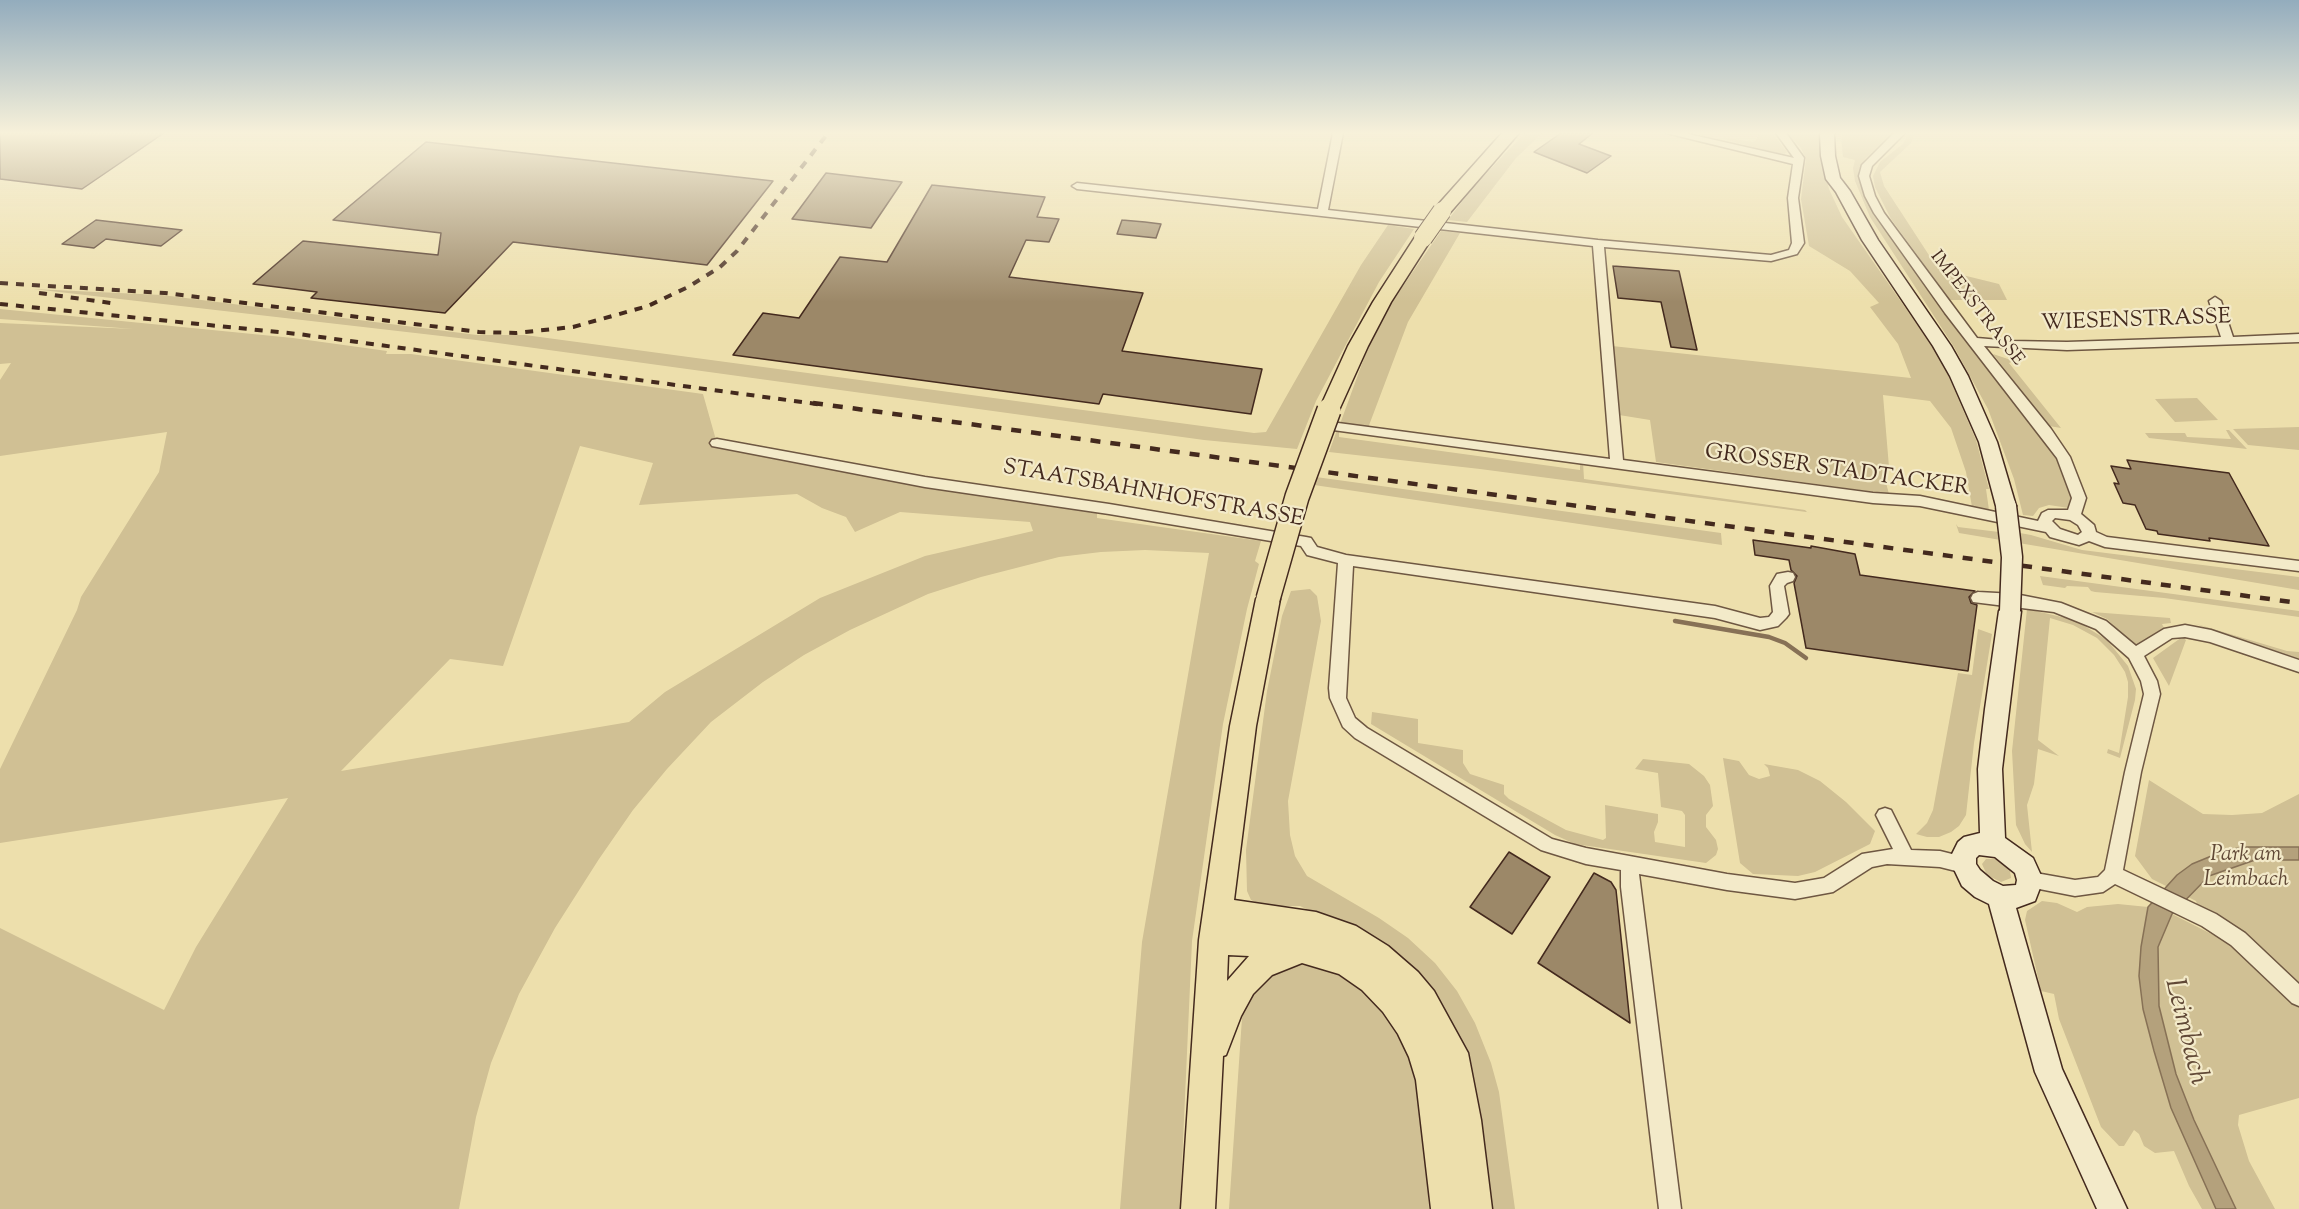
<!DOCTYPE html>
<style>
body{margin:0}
canvas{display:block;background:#eddfac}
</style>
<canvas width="2299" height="1209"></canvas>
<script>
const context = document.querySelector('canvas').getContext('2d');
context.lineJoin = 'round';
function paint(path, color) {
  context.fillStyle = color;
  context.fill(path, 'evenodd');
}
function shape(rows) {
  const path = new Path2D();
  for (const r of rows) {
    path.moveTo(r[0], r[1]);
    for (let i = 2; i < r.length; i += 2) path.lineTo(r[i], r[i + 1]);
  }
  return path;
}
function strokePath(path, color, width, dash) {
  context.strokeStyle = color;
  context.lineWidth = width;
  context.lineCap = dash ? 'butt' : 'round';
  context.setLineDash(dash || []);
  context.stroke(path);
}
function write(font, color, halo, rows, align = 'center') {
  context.font = font + ' "Sorts Mill Goudy",serif';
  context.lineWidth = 4.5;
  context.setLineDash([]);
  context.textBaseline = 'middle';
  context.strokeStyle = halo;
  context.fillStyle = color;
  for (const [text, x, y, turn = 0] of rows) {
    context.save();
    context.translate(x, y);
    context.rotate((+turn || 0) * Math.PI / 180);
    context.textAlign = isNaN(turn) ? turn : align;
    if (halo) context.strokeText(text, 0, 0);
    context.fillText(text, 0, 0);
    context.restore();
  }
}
paint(shape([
 [1525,133,1542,133,1516,158,1467,222,1448,220,1473,187],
 [1760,133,1772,133,1787,152,1784,154,1768,151,1723,139,1724,137,1754,142],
 [1787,133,1824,133,1824,148,1821,155,1829,189,1842,217,1932,346,1948,375,1976,440,1989,489,1986,489,1989,510,1972,507,1966,472,1951,428,1930,401,1883,395,1889,467,1882,468,1889,494,1656,462,1650,420,1619,415,1612,346,1911,378,1898,344,1870,307,1879,303,1850,271,1809,246,1801,199,1806,159,1801,148],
 [1841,133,1891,133,1892,135,1866,158,1859,169,1858,175,1867,196,2034,420,2064,469,2082,510,2049,505,2039,508,2033,516,2023,515,2014,479,1988,409,1954,347,1870,217,1855,181,1853,168,1855,160,1843,157],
 [1908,133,1915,133,1911,143,1880,172,1884,186,1938,269,1999,284,2007,300,1950,300,1891,219,1875,187,1873,176,1880,162,1903,144],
 [1388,225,1414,229,1379,282,1316,401,1297,449,1204,440,476,340,33,289,162,295,477,335,525,335,1254,433,1266,432,1361,265],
 [1441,231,1460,233,1408,322,1368,428,1340,424,1367,350,1394,299],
 [0,309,293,338,387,351,386,354,411,354,703,394,716,440,1097,511,1097,518,1261,541,1255,561,1259,564,1247,609,1223,724,1192,941,1180,1209,1120,1209,1142,942,1209,553,1145,550,1101,552,1059,557,981,577,928,594,850,630,804,655,763,682,711,722,667,769,633,810,599,859,555,928,519,994,491,1063,476,1117,459,1209,0,1209,0,928,164,1010,196,947,288,798,0,843,0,769,77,610,81,597,159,472,167,432,0,456,0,380,11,363,0,364,0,323,134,329,0,319],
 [580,446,653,463,639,505,797,494,822,508,846,517,855,532,900,512,1030,522,1033,531,925,556,820,598,665,692,629,722,341,771,450,659,503,666],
 [1993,354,2014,361,2009,363,2061,428,2049,426],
 [2197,398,2218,420,2175,422,2155,399],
 [2299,427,2299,450,2248,445,2233,429],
 [1337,430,1339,430,1339,437,1580,470,1580,463,1583,462,1584,479,1805,510,1807,512,1814,513,1480,469,1329,452],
 [2226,430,2229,430,2247,449,2149,438,2145,433,2185,433,2187,437,2231,439],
 [1316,477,1721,533,1722,545,1314,485],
 [1956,524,1958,527,1999,532,1998,529,2031,535,2082,550,2299,577,2299,590,1959,533],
 [2040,576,2299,611,2299,617,2164,598,2095,592,2091,591,2088,587,2067,586,2065,588,2043,585],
 [1310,589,1317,596,1321,621,1288,801,1290,835,1295,856,1307,876,1379,918,1408,938,1435,963,1457,991,1475,1023,1491,1063,1499,1092,1515,1209,1485,1209,1366,938,1300,906,1264,906,1251,900,1247,891,1246,850,1267,691,1282,616,1291,591],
 [2027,609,2066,618,2083,625,2107,640,2128,666,2136,689,2135,700,2120,758,2107,753,2108,749,2119,753,2128,697,2128,682,2125,672,2114,655,2097,638,2073,625,2050,618,2038,740,2059,756,2038,749,2034,784,2027,805,2032,852,2025,844,2016,825,2012,751],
 [2092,612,2170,618,2171,623,2162,624,2164,628,2135,646,2107,619],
 [2193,623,2287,651,2299,652,2299,659],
 [1978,629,1992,634,1974,743,1966,815,1959,826,1951,832,1939,837,1927,837,1916,834,1927,823,1933,810,1958,673,1972,675],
 [2182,637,2186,640,2169,686,2153,658],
 [1372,712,1418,719,1418,743,1463,750,1463,763,1470,774,1504,785,1504,794,1509,799,1566,830,1603,840,1606,838,1605,805,1658,814,1658,822,1654,832,1655,842,1685,847,1685,815,1682,811,1661,807,1658,773,1635,769,1643,759,1689,764,1704,776,1710,785,1713,806,1706,815,1706,827,1716,840,1718,849,1716,855,1706,863,1575,844,1555,835,1371,724],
 [1723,758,1739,761,1749,775,1759,779,1770,776,1768,768,1764,764,1798,770,1820,781,1846,802,1875,831,1870,844,1815,872,1798,876,1753,874,1740,863],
 [2149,780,2203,814,2232,815,2262,813,2299,794,2299,1098,2239,1115,2238,1125,2249,1161,2275,1209,2236,1209,2194,1120,2176,1074,2159,1006,2158,947,2165,927,2172,914,2241,949,2239,930,2197,904,2196,901,2152,879,2135,856],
 [1986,859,1995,859,2004,863,2010,871,2011,878,2001,882,1987,875,1982,864],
 [2042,901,2057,903,2077,912,2087,907,2118,904,2148,907,2139,976,2143,1009,2171,1108,2216,1209,2202,1209,2189,1186,2174,1151,2155,1153,2144,1146,2139,1134,2134,1130,2124,1146,2119,1146,2101,1127,2059,1019,2054,994,2041,991,2025,920,2027,911],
 [1302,965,1328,968,1353,977,1403,1034,1415,1066,1423,1116,1429,1209,1229,1209,1242,1018,1248,995,1282,968]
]), '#d0c094');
const water = shape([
 [2247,847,2299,847,2299,860,2255,860,2209,876,2172,914,2158,947,2159,1006,2176,1074,2194,1120,2236,1209,2216,1209,2171,1108,2154,1051,2143,1009,2139,976,2141,947,2148,907,2177,875,2192,864,2226,850,2247,847]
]);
paint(water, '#b4a17c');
strokePath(water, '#877156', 1.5);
strokePath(shape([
 [1675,621,1769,637,1785,643,1806,658]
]), '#877156', 4.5);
const building = shape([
 [0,133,164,133,82,189,0,179,0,133],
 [1561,133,1593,133,1579,144,1611,156,1587,173,1534,152,1561,133],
 [426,142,773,181,707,265,513,242,445,313,311,298,317,292,253,284,303,241,438,255,441,233,333,220,426,142],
 [826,173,902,182,871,228,792,219,826,173],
 [932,185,1045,197,1037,217,1059,219,1049,242,1026,240,1009,277,1143,293,1122,351,1262,369,1251,414,1103,394,1099,404,733,355,763,313,799,318,840,257,887,262,932,185],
 [96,220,182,230,161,246,106,239,94,248,62,244,96,220],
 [1122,220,1145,222,1161,224,1156,238,1117,234,1122,220],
 [1613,266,1679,271,1697,350,1671,347,1661,302,1618,298,1613,266],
 [2127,460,2229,473,2269,546,2209,538,2210,541,2158,534,2157,531,2146,529,2135,505,2123,503,2114,483,2119,484,2111,466,2131,469,2127,460],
 [1753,540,1811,548,1811,546,1855,554,1860,575,1975,591,1969,597,1971,603,1977,605,1968,671,1806,648,1794,583,1797,576,1791,570,1789,560,1755,555,1753,540],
 [1509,852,1550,877,1512,934,1470,907,1509,852],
 [1594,873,1611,882,1616,890,1630,1023,1538,963,1594,873]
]);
paint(building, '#9c8868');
strokePath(building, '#442a1e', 1.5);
const street = shape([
 [1333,133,1343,133,1328,210,1598,240,1771,255,1789,250,1792,243,1788,198,1793,164,1666,133,1684,133,1794,158,1776,133,1786,133,1804,158,1798,198,1804,243,1797,254,1771,261,1604,247,1623,460,1873,493,1920,496,2038,521,2042,513,2048,510,2068,510,2072,498,2057,458,1945,313,1874,213,1865,196,1859,176,1862,165,1894,133,1905,133,1872,166,1869,176,1875,196,1884,213,1977,338,2011,341,2067,342,2221,337,2209,301,2215,297,2221,301,2233,337,2299,334,2299,342,2067,350,1984,346,2051,429,2070,457,2086,498,2081,514,2094,525,2096,532,2107,537,2299,561,2299,571,2105,547,2089,541,2079,545,2050,537,2046,532,1920,506,1873,503,1333,430,1331,427,1333,424,1338,423,1610,459,1593,246,1077,189,1072,186,1077,183,1318,209,1333,133],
 [2055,518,2070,520,2078,525,2082,532,2078,535,2060,529,2052,521,2055,518],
 [717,439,925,477,1109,504,1306,537,1311,538,1317,547,1346,555,1715,606,1760,618,1769,617,1773,612,1770,586,1777,574,1788,572,1793,573,1795,577,1793,581,1787,583,1784,586,1789,614,1786,618,1778,626,1760,630,1715,618,1353,566,1346,698,1355,718,1367,728,1552,839,1586,848,1727,874,1795,883,1824,878,1862,854,1893,849,1876,815,1879,810,1885,808,1891,810,1911,850,1940,851,1964,857,1970,859,1973,865,1970,871,1964,873,1940,867,1887,864,1872,867,1833,892,1795,899,1727,890,1639,874,1681,1209,1659,1209,1621,887,1621,870,1586,864,1541,850,1355,738,1343,727,1330,698,1329,688,1338,563,1307,555,1301,546,1109,514,925,487,712,446,710,443,712,440,717,439],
 [1978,592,2015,594,2061,603,2106,621,2136,646,2164,629,2185,625,2211,630,2299,660,2299,672,2210,642,2185,637,2172,638,2144,656,2157,681,2160,694,2141,772,2123,870,2216,914,2245,933,2299,984,2299,1006,2292,1003,2231,945,2202,926,2115,884,2103,892,2075,896,2024,886,2021,880,2024,874,2030,872,2075,880,2098,877,2105,870,2125,772,2144,694,2141,681,2129,658,2096,629,2054,612,1973,602,1971,598,1973,594,1978,592]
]);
const secondary = shape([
 [1820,133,1834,133,1835,156,1840,178,1850,191,1878,240,1951,346,1968,376,1997,442,2016,506,2013,511,2006,513,1999,511,1996,506,1979,442,1950,376,1933,346,1862,240,1836,192,1826,179,1821,156,1820,133],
 [2010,603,2017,605,2021,611,2002,769,2005,838,2033,858,2043,880,2035,901,2016,908,2062,1069,2127,1209,2097,1209,2035,1072,1989,904,1975,897,1962,886,1952,865,1951,856,1958,842,1964,837,1980,833,1978,769,1985,709,1999,611,2003,605,2010,603],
 [1979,855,1995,857,2015,873,2017,880,2016,885,2003,886,1993,881,1980,870,1976,864,1976,858,1979,855]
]);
const primary = shape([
 [1502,133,1519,133,1448,215,1436,215,1433,211,1436,207,1502,133],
 [1423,233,1429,234,1432,238,1391,302,1368,346,1339,410,1336,415,1329,417,1322,415,1319,410,1348,346,1373,302,1417,234,1423,233],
 [1268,590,1276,593,1280,599,1256,726,1234,900,1316,912,1356,926,1388,946,1418,972,1434,991,1468,1053,1481,1120,1492,1209,1431,1209,1416,1080,1409,1057,1398,1034,1383,1012,1362,990,1339,974,1302,963,1272,975,1253,994,1241,1016,1226,1055,1223,1056,1215,1209,1181,1209,1199,940,1230,726,1256,599,1260,593,1268,590],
 [1228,955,1249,956,1227,981,1228,955]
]);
strokePath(street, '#6e5742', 3);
strokePath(secondary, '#442a1e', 3);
strokePath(primary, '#442a1e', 3);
paint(street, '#f3eac9');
paint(secondary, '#f3eac9');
paint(primary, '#eddfac');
strokePath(shape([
 [0,283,165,293,479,332,516,333,573,327,648,306,688,287,720,267,737,251,828,133],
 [39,293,118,304],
 [0,304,298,334,824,405]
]), '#442a1e', 4, [8, 8]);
strokePath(shape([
 [813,403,2299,603]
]), '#442a1e', 4.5, [10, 10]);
const secondaryBridge = shape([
 [2006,506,2012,557,2010,611]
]);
const primaryBridgeFar1 = shape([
 [1423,238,1442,211]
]);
const primaryBridge = shape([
 [1268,599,1297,497,1329,410]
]);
strokePath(secondaryBridge, '#442a1e', 23, []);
strokePath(primaryBridgeFar1, '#442a1e', 20, []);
strokePath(primaryBridge, '#442a1e', 26, []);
strokePath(secondaryBridge, '#f3eac9', 20);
strokePath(primaryBridgeFar1, '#eddfac', 18);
strokePath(primaryBridge, '#eddfac', 23);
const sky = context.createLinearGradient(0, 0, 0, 302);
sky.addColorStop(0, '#93acbd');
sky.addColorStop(0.44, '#f7f1da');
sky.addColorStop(1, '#f7f1da00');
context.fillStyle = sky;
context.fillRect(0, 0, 2299, 302);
write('18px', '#442a1e', '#f3eac9', [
 ["IMPEXSTRASSE",1976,309,52]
]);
write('22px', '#442a1e', '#f3eac9', [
 ["WIESENSTRASSE",2136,322,-2],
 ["GROSSER STADTACKER",1837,472,8],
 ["STAATSBAHNHOFSTRASSE",1153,495,10]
]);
write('italic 22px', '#604836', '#f3eac9', [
 ["Park am",2246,856],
 ["Leimbach",2246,881]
]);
write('italic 28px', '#604836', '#f3eac9', [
 ["Leimbach",2184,1032,76]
]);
</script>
